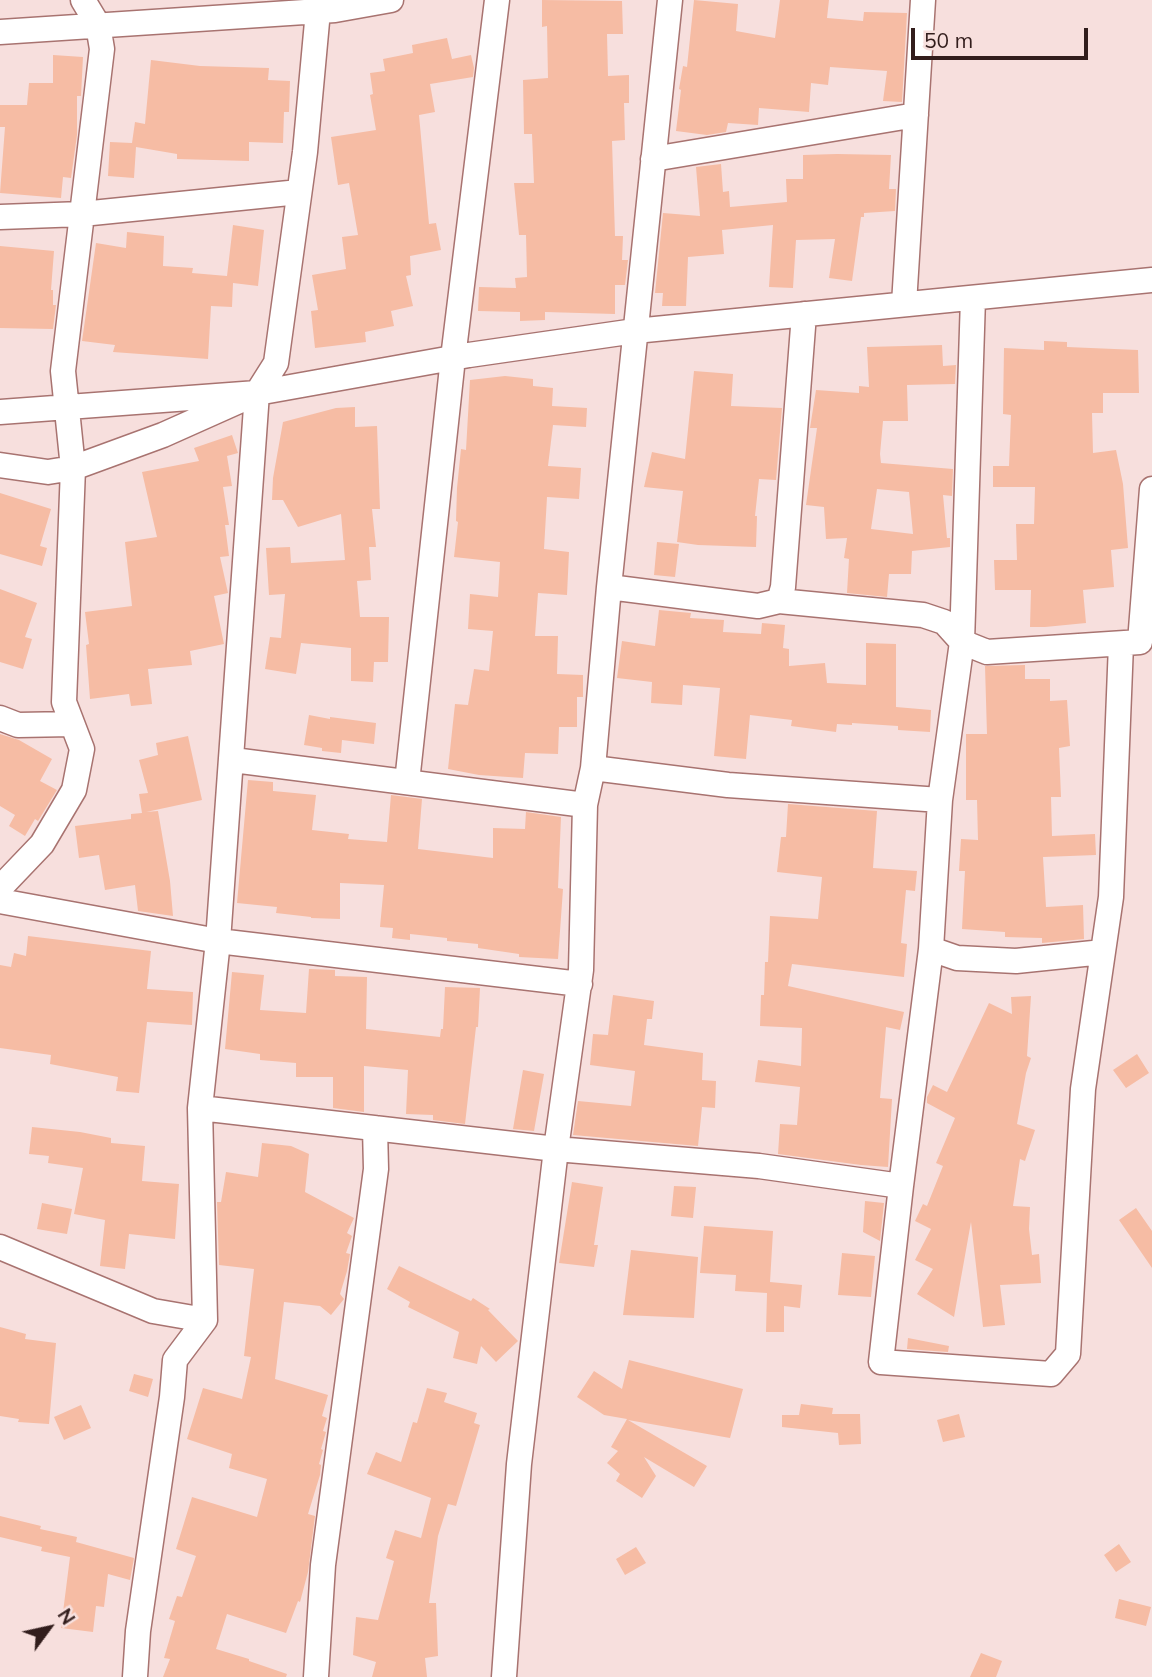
<!DOCTYPE html>
<style>
body{margin:0}
#map{position:relative;width:1152px;height:1677px;overflow:hidden;background:#f7dfdd;font-family:Mulish,sans-serif}
canvas{display:block}
.north{position:absolute;left:14px;top:1593px;width:70px;height:70px;-webkit-text-stroke:5px #f7dfdd;paint-order:stroke;rotate:57deg;font-size:19px;font-weight:700;line-height:28px;text-align:center;color:#321d1c}
.north::after{content:'';display:block;margin:auto;width:24px;height:32px;background:#321d1c;clip-path:polygon(50% 0,100% 100%,50% 72%,0 100%)}
.scale{position:absolute;left:911px;top:28px;width:177px;height:32px;box-sizing:border-box;border:4px solid #321d1c;border-top:0;padding-left:9px;font-size:21px;line-height:24px;white-space:nowrap;color:#321d1c;-webkit-text-stroke:5px #f7dfdd;paint-order:stroke}
</style>
<div id="map">
<canvas width="1152" height="1677"></canvas>
<div class="north">N</div>
<div class="scale">50 m</div>
</div>
<script>
const context = document.querySelector('canvas').getContext('2d');
context.lineJoin = 'round';
function paint(path, color) {
  context.fillStyle = color;
  context.fill(path, 'evenodd');
}
function shape(rows) {
  const path = new Path2D();
  for (const r of rows) {
    path.moveTo(r[0], r[1]);
    for (let i = 2; i < r.length; i += 2) path.lineTo(r[i], r[i + 1]);
  }
  return path;
}
function strokePath(path, color, width, dash) {
  context.strokeStyle = color;
  context.lineWidth = width;
  context.lineCap = dash ? 'butt' : 'round';
  context.setLineDash(dash || []);
  context.stroke(path);
}
paint(shape([
 [542,0,622,1,623,34,607,34,608,76,629,75,629,103,624,103,625,140,612,141,615,236,623,236,622,260,628,260,625,285,615,285,615,314,545,312,545,320,520,321,520,312,478,311,479,287,516,288,515,278,527,277,526,235,519,235,514,183,534,183,532,134,524,134,523,80,548,78,547,26,542,27],
 [694,0,738,4,736,31,775,38,780,0,829,0,827,18,863,21,864,12,907,13,902,102,883,101,887,71,830,67,828,85,811,83,809,112,759,108,758,125,728,123,726,132,707,135,676,131,681,90,679,89,683,66,687,67],
 [447,38,452,59,471,55,474,68,473,77,430,84,435,112,419,115,429,224,436,223,441,250,410,256,411,275,406,276,413,306,391,311,394,326,365,332,366,342,315,348,311,311,318,310,312,275,346,269,342,237,358,235,349,183,338,185,331,137,376,130,370,95,373,94,370,73,385,71,383,59,413,53,412,45],
 [53,55,83,57,81,96,77,96,77,135,71,178,63,177,61,198,0,193,5,127,0,127,0,105,27,105,29,83,53,83],
 [151,60,200,66,269,68,268,80,290,81,289,112,284,112,283,143,249,142,249,161,177,159,177,154,136,147,134,178,108,176,110,142,132,143,135,122,145,124],
 [837,154,891,155,889,189,896,189,895,211,864,213,864,217,861,217,852,281,829,278,835,239,796,240,793,288,769,287,773,225,722,230,724,254,688,257,686,306,662,306,663,293,655,293,663,213,700,216,696,167,721,164,723,192,729,191,730,207,787,202,786,179,803,179,803,155],
 [233,225,264,230,258,286,233,283,232,307,211,306,208,359,113,352,115,345,82,341,96,243,126,248,127,232,164,236,163,266,193,268,192,273,227,276],
 [0,246,54,251,51,290,53,290,53,305,56,305,53,329,0,328],
 [1044,341,1067,342,1067,347,1138,350,1139,393,1103,393,1103,413,1092,413,1093,453,1116,450,1123,484,1128,548,1111,550,1114,587,1083,590,1086,623,1045,627,1030,627,1031,590,995,590,994,560,1017,560,1016,524,1034,524,1035,487,993,487,993,466,1009,466,1011,415,1003,414,1004,348,1044,350],
 [942,345,943,366,956,365,955,384,907,385,908,421,883,421,880,454,881,463,953,469,952,496,943,495,947,538,950,538,950,547,912,551,911,574,889,574,887,597,847,593,849,559,844,558,847,538,826,539,824,507,806,505,817,428,810,428,816,390,859,393,859,386,869,387,867,347],
 [877,489,909,492,913,534,871,529],
 [694,371,733,374,731,406,782,408,776,480,759,479,755,516,757,516,756,547,698,545,677,542,683,491,644,487,652,452,685,459],
 [505,376,533,379,533,386,553,388,552,406,587,408,586,427,553,425,548,466,581,468,579,499,547,497,544,549,569,552,567,595,538,593,535,636,558,636,557,674,583,675,583,697,577,697,577,727,559,727,558,754,525,753,523,778,479,775,448,769,455,704,468,705,474,669,489,671,493,631,468,629,470,594,498,597,500,562,454,557,458,522,456,521,457,488,461,449,466,450,470,380],
 [355,407,355,427,377,426,380,509,372,509,376,547,369,547,371,580,357,581,360,617,389,617,388,662,374,662,373,682,351,681,351,648,301,643,296,674,265,669,270,637,281,638,285,594,269,595,266,548,290,547,291,563,345,560,341,514,298,527,283,500,272,500,273,478,283,422,336,408],
 [232,435,238,453,227,456,232,486,223,487,229,525,225,525,229,556,220,557,228,593,214,596,224,644,190,651,192,665,148,669,152,704,131,706,129,694,90,699,86,645,89,644,85,612,132,606,125,542,157,537,142,472,199,461,194,448],
 [0,493,51,509,40,546,47,548,42,566,0,554],
 [657,542,679,544,675,577,654,575],
 [0,589,37,603,25,637,32,639,23,669,0,662],
 [659,610,691,613,690,618,724,620,723,632,761,634,762,623,785,625,783,648,789,649,789,666,825,663,827,683,866,685,866,643,896,644,896,707,931,710,930,732,898,730,898,726,852,723,852,725,837,724,836,732,791,726,792,720,750,715,746,759,714,756,720,688,683,685,682,705,651,703,652,682,617,678,622,641,655,646],
 [1025,665,1025,679,1050,679,1050,701,1067,700,1070,746,1059,748,1061,797,1051,797,1052,836,1095,834,1096,855,1043,857,1046,907,1083,905,1084,939,1042,943,1042,938,1005,937,1005,932,962,929,965,871,959,871,961,839,978,840,977,800,966,800,966,734,987,734,985,666],
 [309,715,330,719,330,717,376,723,374,744,342,740,341,753,322,751,322,748,304,745],
 [0,734,19,740,52,759,40,781,57,790,38,821,35,819,25,836,9,826,15,815,0,806],
 [188,736,202,800,146,812,158,811,170,881,173,916,138,911,135,885,105,890,99,855,79,858,75,826,131,819,131,814,142,813,139,794,148,793,139,760,158,755,156,743],
 [248,780,273,782,273,791,316,795,312,830,349,834,348,839,387,842,391,795,422,799,418,849,493,858,493,828,525,829,526,812,561,817,558,888,563,889,558,959,519,957,519,954,478,948,478,944,447,941,447,938,410,934,410,940,392,938,393,928,380,927,384,885,340,883,340,919,311,918,311,917,276,913,277,907,237,903],
 [788,804,877,811,873,868,917,871,915,891,906,890,901,943,907,944,904,977,792,964,788,986,904,1012,900,1030,886,1027,880,1098,892,1099,888,1167,861,1165,778,1154,780,1124,797,1125,800,1087,755,1082,758,1060,801,1066,802,1028,760,1026,761,995,764,995,765,962,768,962,770,916,818,919,822,877,777,872,781,837,786,837],
 [28,936,151,951,147,989,193,992,192,1025,147,1022,139,1093,116,1091,118,1077,50,1064,51,1055,0,1048,0,965,11,967,14,953,26,956],
 [309,969,335,970,335,976,367,977,366,1029,440,1037,441,1029,443,1029,445,987,480,988,478,1027,476,1027,465,1124,433,1120,433,1115,406,1114,408,1070,364,1066,364,1112,333,1108,333,1077,296,1077,296,1063,260,1060,260,1054,225,1049,232,972,264,975,260,1010,306,1013],
 [613,995,654,1001,652,1019,647,1019,644,1045,703,1053,702,1080,716,1081,715,1108,702,1107,698,1146,573,1135,578,1101,631,1106,635,1071,590,1065,593,1034,608,1035],
 [1031,996,1027,1056,1031,1058,1026,1073,1017,1124,1035,1130,1025,1161,1020,1159,1013,1206,1030,1207,1029,1229,1032,1255,1039,1254,1041,1283,1000,1285,1005,1325,983,1327,971,1222,954,1317,917,1294,933,1269,915,1260,931,1229,915,1221,923,1204,927,1206,943,1166,936,1163,955,1118,927,1103,927,1097,933,1085,947,1092,989,1003,1012,1014,1011,997],
 [1137,1054,1149,1073,1126,1088,1113,1070],
 [523,1070,544,1074,534,1131,513,1129],
 [32,1127,80,1132,111,1138,111,1143,145,1146,142,1181,179,1184,175,1239,129,1234,125,1269,100,1266,105,1220,74,1214,83,1168,48,1163,49,1156,29,1154],
 [262,1143,291,1146,309,1154,305,1192,354,1218,347,1233,352,1236,346,1253,350,1254,347,1271,340,1294,344,1299,331,1315,320,1306,284,1302,275,1379,328,1395,322,1416,327,1418,323,1431,326,1432,321,1449,323,1450,319,1464,321,1465,320,1475,308,1514,315,1516,308,1572,300,1602,298,1601,286,1633,227,1614,216,1649,249,1659,249,1661,287,1674,286,1677,163,1677,170,1659,164,1658,175,1621,169,1619,177,1596,182,1597,196,1556,176,1549,192,1497,257,1517,267,1479,229,1468,232,1454,187,1439,203,1388,242,1399,251,1357,244,1356,254,1269,219,1265,217,1202,221,1202,226,1172,258,1177],
 [572,1182,603,1187,594,1245,598,1245,594,1267,559,1263],
 [674,1186,696,1187,693,1218,671,1216],
 [865,1201,884,1203,880,1241,863,1232],
 [42,1203,72,1209,67,1234,37,1229],
 [1136,1208,1152,1231,1152,1268,1119,1220],
 [704,1226,773,1231,770,1282,802,1285,800,1308,784,1306,784,1332,766,1332,767,1293,735,1291,736,1275,700,1273],
 [631,1250,698,1257,694,1318,623,1315],
 [842,1253,875,1256,871,1297,838,1295],
 [399,1266,471,1301,473,1298,490,1309,488,1310,518,1341,496,1362,481,1346,477,1364,453,1358,459,1332,408,1307,410,1302,387,1289],
 [0,1327,26,1334,25,1339,56,1343,49,1424,18,1422,19,1419,0,1416],
 [908,1338,949,1346,948,1352,907,1349],
 [629,1360,743,1389,730,1438,628,1420,707,1466,694,1487,644,1457,656,1476,642,1498,616,1481,620,1474,607,1463,618,1451,611,1447,627,1419,604,1415,577,1397,594,1371,622,1389],
 [134,1374,153,1379,148,1397,129,1391],
 [427,1388,447,1393,444,1402,477,1413,474,1423,480,1425,456,1506,448,1504,438,1536,429,1603,436,1603,438,1656,425,1658,427,1677,372,1677,376,1662,353,1655,356,1617,378,1620,394,1561,386,1558,395,1530,421,1538,431,1498,367,1474,376,1452,401,1462,413,1422,417,1423],
 [801,1404,833,1408,832,1414,860,1414,861,1444,839,1445,838,1433,782,1427,782,1415,799,1415],
 [81,1405,91,1428,64,1440,54,1417],
 [959,1414,965,1437,943,1442,937,1420],
 [0,1516,41,1526,40,1529,77,1537,76,1542,134,1558,130,1580,108,1574,104,1607,96,1606,93,1632,61,1628,70,1557,41,1551,42,1547,0,1537],
 [1119,1544,1131,1562,1116,1572,1104,1555],
 [636,1547,646,1563,625,1575,616,1559],
 [1119,1599,1151,1607,1146,1626,1115,1618],
 [981,1653,1002,1661,996,1677,970,1677]
]), '#f6bca4');
const street = shape([
 [0,32,335,10,391,0],
 [653,159,916,115],
 [0,217,82,214,299,192],
 [904,304,923,0],
 [0,412,257,393,469,355,635,331,1152,280],
 [0,465,48,472,73,468,163,435,257,393,276,363,305,152,318,11],
 [609,587,758,606,779,601,783,587,804,314],
 [779,601,923,615,944,622,962,642,987,652,1140,642,1152,489],
 [0,718,18,725,72,724],
 [233,760,585,805],
 [593,768,728,785,940,800],
 [407,782,453,358,497,0],
 [0,888,42,844,74,790,82,749,64,702,73,468,63,371,102,49,98,25,83,0],
 [0,901,218,941,580,984],
 [931,949,957,958,1016,961,1103,952],
 [200,1108,556,1149,759,1166,901,1186,881,1362,1051,1374,1068,1354,1083,1089,1111,897,1121,644],
 [901,1186,931,949,940,800,962,642,973,298],
 [0,1247,153,1311,205,1320],
 [135,1677,138,1631,172,1397,175,1360,205,1320,200,1108,218,941,257,393],
 [316,1677,323,1565,376,1169,375,1128],
 [504,1677,519,1464,556,1149,581,970,585,805,593,768,609,587,670,0]
]);
strokePath(street, '#a87370', 27);
strokePath(street, '#fff', 24);
</script>
